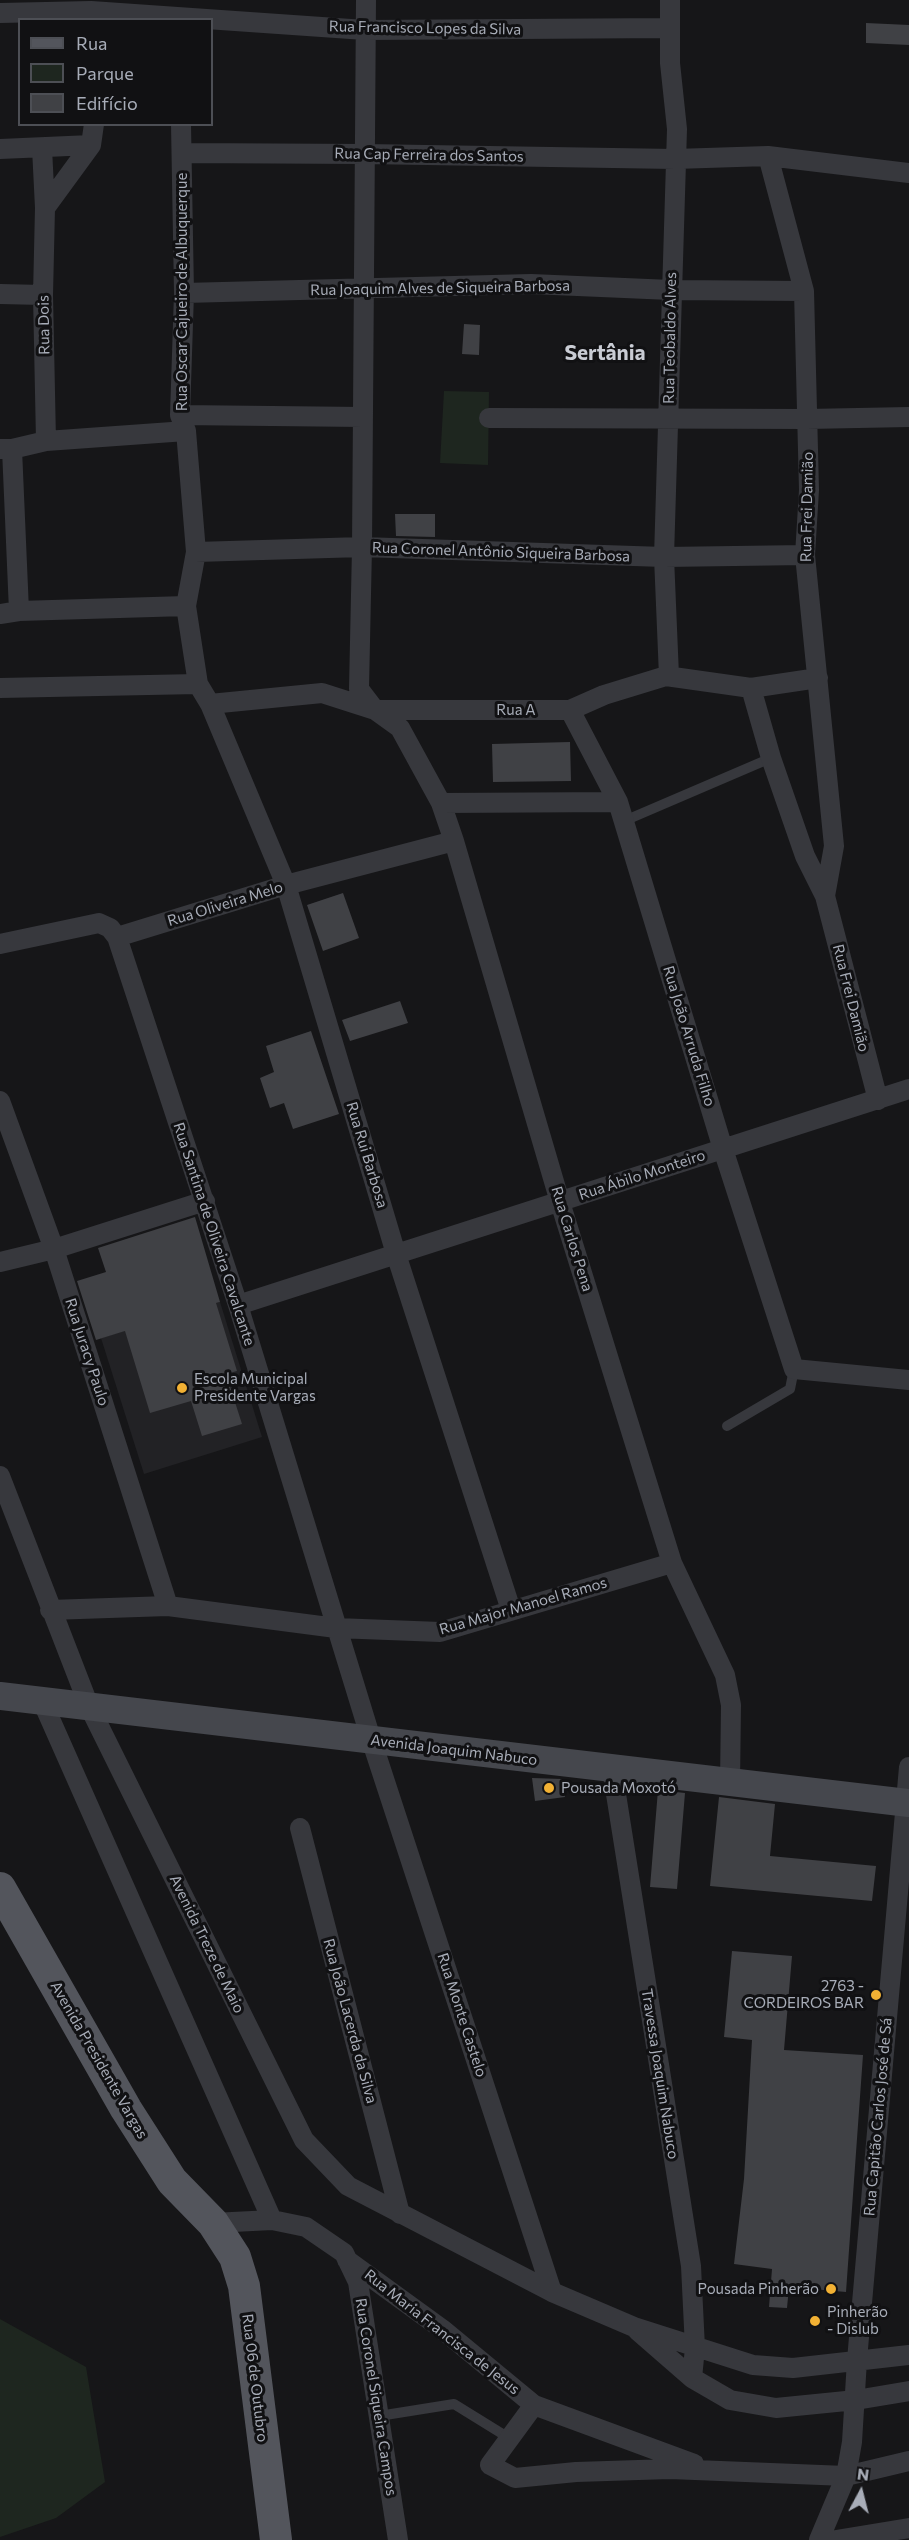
<!DOCTYPE html>
<meta charset="utf-8">
<style>
body{margin:0}
#map{position:relative;width:909px;height:2540px;overflow:hidden;background:#161618;font-family:Commissioner,sans-serif}
canvas{display:block}
.legend{position:absolute;left:18px;top:18px;width:195px;height:108px;box-sizing:border-box;background:#111113;border:2px solid #4d4f55;margin:0;padding:8px 10px;list-style:none;font-size:18px;color:#a8adb8}
.legend li{display:flex;align-items:center;gap:12px;height:30px}
.legend b{width:30px;border:2px solid #4d4f55}
.north{position:absolute;left:831px;top:2462px;width:60px;height:60px;-webkit-text-stroke:4px #111113;paint-order:stroke;rotate:7deg;font-size:16px;font-weight:700;line-height:24px;text-align:center;color:#a8adb8}
.north::after{content:'';display:block;margin:auto;width:21px;height:27px;background:#a8adb8;clip-path:polygon(50% 0,100% 100%,50% 72%,0 100%)}
</style>
<div id="map">
<canvas width="909" height="2540"></canvas>
<ul class="legend">
<li><b style="height:8px;background:#53555c"></b>Rua</li>
<li><b style="height:16px;background:#1e261f"></b>Parque</li>
<li><b style="height:16px;background:#404145"></b>Edifício</li>
</ul>
<div class="north">N</div>
</div>
<script>
const context = document.querySelector('canvas').getContext('2d');
context.lineJoin = 'round';
function paint(path, color) {
  context.fillStyle = color;
  context.fill(path, 'evenodd');
}
function shape(rows) {
  const path = new Path2D();
  for (const r of rows) {
    path.moveTo(r[0], r[1]);
    for (let i = 2; i < r.length; i += 2) path.lineTo(r[i], r[i + 1]);
  }
  return path;
}
function strokePath(path, color, width, dash) {
  context.strokeStyle = color;
  context.lineWidth = width;
  context.lineCap = dash ? 'butt' : 'round';
  context.setLineDash(dash || []);
  context.stroke(path);
}
function write(font, color, halo, rows, align = 'center') {
  context.font = font + ' Commissioner,sans-serif';
  context.lineWidth = 6;
  context.setLineDash([]);
  context.textBaseline = 'middle';
  context.strokeStyle = halo;
  context.fillStyle = color;
  for (const [text, x, y, turn = 0] of rows) {
    context.save();
    context.translate(x, y);
    context.rotate((+turn || 0) * Math.PI / 180);
    context.textAlign = isNaN(turn) ? turn : align;
    if (halo) context.strokeText(text, 0, 0);
    context.fillText(text, 0, 0);
    context.restore();
  }
}
paint(shape([
 [220,1302,262,1437,144,1474,101,1338]
]), '#222225');
paint(shape([
 [444,391,489,392,488,465,440,463],
 [0,2319,86,2367,105,2482,56,2518,0,2537]
]), '#1e261f');
paint(shape([
 [866,23,909,25,909,45,866,43],
 [464,324,480,325,479,355,462,354],
 [395,514,435,514,435,537,396,536],
 [570,742,571,781,493,782,492,744],
 [343,893,359,938,323,951,307,905],
 [400,1001,408,1023,350,1041,342,1020],
 [311,1031,339,1114,293,1129,284,1103,270,1108,260,1078,274,1072,266,1046],
 [195,1217,220,1302,216,1303,237,1371,226,1374,242,1424,202,1436,191,1401,150,1413,125,1331,96,1340,77,1281,106,1272,98,1248],
 [532,1778,562,1779,565,1797,535,1801],
 [658,1790,685,1793,677,1889,650,1887],
 [719,1797,775,1804,770,1856,876,1866,872,1901,710,1886],
 [732,1951,792,1956,784,2050,863,2055,846,2292,789,2287,787,2308,769,2307,772,2269,734,2264,744,2179,752,2040,724,2037]
]), '#404145');
strokePath(shape([
 [624,821,771,758],
 [727,1426,790,1389,794,1369],
 [379,2416,454,2404,509,2438]
]), '#37383d', 10);
strokePath(shape([
 [366,0,362,547,359,689,375,710,400,728,441,803,454,841,560,1202,672,1563,725,1675,731,1705,730,1783],
 [0,13,91,11,365,30,669,28],
 [181,124,184,293,180,415,186,431,196,552,186,606,198,684,210,704,286,885,396,1254,511,1610],
 [42,148,45,208,43,295,46,441],
 [0,149,91,145],
 [183,153,365,154,675,159,768,156,909,173],
 [768,156,804,291,809,490,805,555,834,846,825,896,878,1100],
 [45,208,91,145,94,124],
 [184,293,531,284,671,290,804,291],
 [0,294,43,295],
 [180,415,363,417],
 [489,418,807,419,909,417],
 [0,449,12,449,46,441,186,431],
 [12,449,19,611],
 [196,552,362,547,664,557,805,555],
 [0,614,19,611,186,606],
 [669,676,664,557,677,129,670,63,670,0],
 [0,688,198,684],
 [751,688,771,758,805,856,825,896],
 [210,704,322,693,375,710,570,710,604,695,666,676,751,688,818,678],
 [570,710,618,802,723,1149,794,1369,909,1380],
 [441,803,618,802],
 [117,937,286,885,454,841],
 [0,944,99,923,110,928,117,937,238,1305,371,1739,552,2292],
 [0,1101,54,1249,168,1606],
 [0,1262,54,1249,205,1201],
 [238,1305,909,1089],
 [0,1476,89,1706,304,2140,348,2186,552,2292,634,2327,753,2365,793,2368,909,2355],
 [50,1610,168,1606,336,1628,440,1632,672,1563],
 [43,1703,272,2220],
 [612,1769,691,2266,695,2348,692,2378],
 [300,1828,400,2214],
 [213,2223,272,2220,306,2227,344,2253,358,2282,398,2540],
 [347,2260,442,2329,534,2405,490,2465,515,2478,576,2472,670,2469,846,2476,909,2461],
 [638,2331,692,2378,730,2400,776,2408,856,2400,909,2391],
 [534,2405,694,2464],
 [819,2540,846,2476,852,2442,857,2360,909,1767],
 [836,2540,909,2528]
]), '#37383d', 20);
strokePath(shape([
 [0,1696,909,1803]
]), '#45474d', 28);
strokePath(shape([
 [0,1888,126,2109,172,2181,213,2223,235,2257,244,2286,276,2540]
]), '#53555c', 32);
for (const [x, y, r, color] of [
 [182,1388,6,"#f2b134"],
 [549,1788,6,"#f2b134"],
 [876,1995,6,"#f2b134"],
 [831,2289,6,"#f2b134"],
 [815,2321,6,"#f2b134"]
]) {
  const dot = new Path2D();
  dot.arc(x, y, r, 0, 2 * Math.PI);
  context.fillStyle = color;
  context.fill(dot);
  strokePath(dot, '#111113', 2);
}
write('15px', '#a8adb8', '#111113', [
 ["Rua Francisco Lopes da Silva",425,28,1],
 ["Rua Cap Ferreira dos Santos",429,155,1],
 ["Rua Joaquim Alves de Siqueira Barbosa",440,288,-1],
 ["Rua Oscar Cajueiro de Albuquerque",182,292,-90],
 ["Rua Dois",44,325,-91],
 ["Rua Teobaldo Alves",670,338,-89],
 ["Rua Frei Damião",807,507,-89],
 ["Rua Coronel Antônio Siqueira Barbosa",501,552,2],
 ["Rua A",516,710],
 ["Rua Oliveira Melo",225,904,-17],
 ["Rua Frei Damião",851,998,76],
 ["Rua João Arruda Filho",689,1036,73],
 ["Rua Rui Barbosa",367,1155,73],
 ["Rua Ábilo Monteiro",642,1175,-18],
 ["Rua Santina de Oliveira Cavalcante",214,1234,72],
 ["Rua Carlos Pena",572,1239,73],
 ["Rua Juracy Paulo",87,1352,72],
 ["Rua Major Manoel Ramos",523,1606,-16],
 ["Avenida Joaquim Nabuco",454,1750,7],
 ["Avenida Treze de Maio",207,1944,64],
 ["Rua Monte Castelo",462,2015,72],
 ["Rua João Lacerda da Silva",350,2021,75],
 ["Avenida Presidente Vargas",99,2060,60],
 ["Travessa Joaquim Nabuco",660,2074,81],
 ["Rua Capitão Carlos José de Sá",878,2117,-85],
 ["Rua Maria Francisca de Jesus",442,2332,38],
 ["Rua 06 de Outubro",255,2378,83],
 ["Rua Coronel Siqueira Campos",376,2397,81]
]);
write('15px', '#a8adb8', '#111113', [
 ["Escola Municipal",194,1379],
 ["Presidente Vargas",194,1396],
 ["Pousada Moxotó",561,1788],
 ["2763 -",864,1986,"right"],
 ["CORDEIROS BAR",864,2003,"right"],
 ["Pousada Pinherão",819,2289,"right"],
 ["Pinherão",827,2312],
 ["- Dislub",827,2329]
], 'left');
write('bold 21px', '#c9ccd4', '#111113', [
 ["Sertânia",605,353]
]);
</script>
